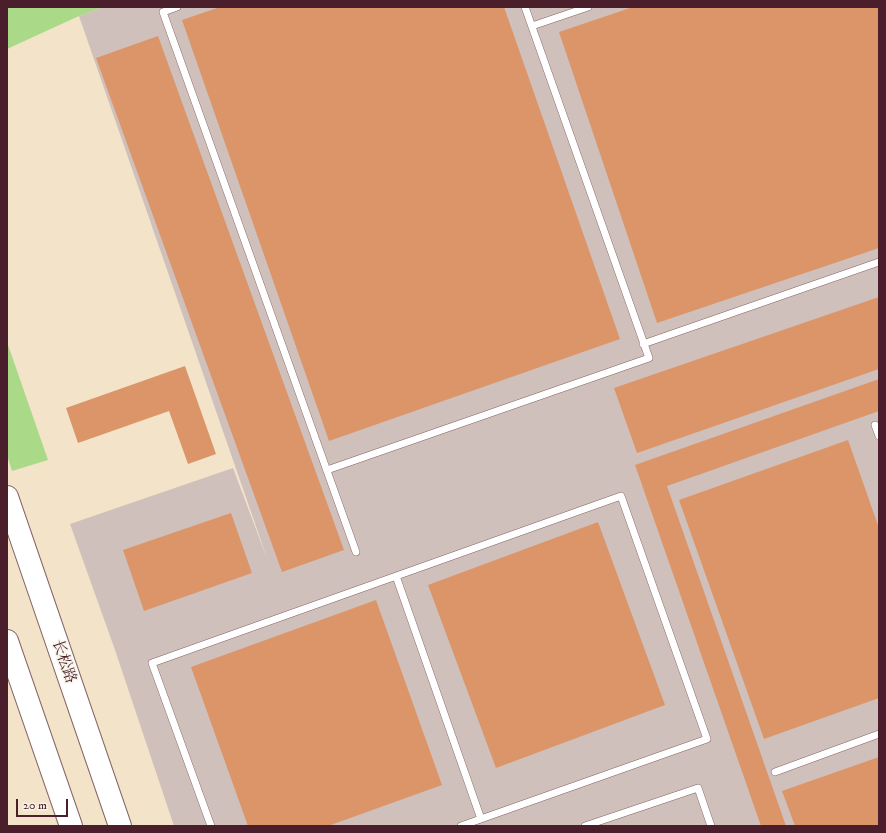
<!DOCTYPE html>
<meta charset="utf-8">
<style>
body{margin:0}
#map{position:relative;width:886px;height:833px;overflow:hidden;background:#f2e3c9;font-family:"IM FELL DW Pica",serif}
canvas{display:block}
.frame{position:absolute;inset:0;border:8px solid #4a1f2b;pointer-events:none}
.scale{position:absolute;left:16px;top:799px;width:52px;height:18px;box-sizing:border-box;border:2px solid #4a1f2b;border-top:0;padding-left:5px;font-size:12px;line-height:14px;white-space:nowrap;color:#4a1f2b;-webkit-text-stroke:3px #f7f3e8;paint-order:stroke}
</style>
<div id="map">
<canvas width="886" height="833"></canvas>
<div class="frame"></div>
<div class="scale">20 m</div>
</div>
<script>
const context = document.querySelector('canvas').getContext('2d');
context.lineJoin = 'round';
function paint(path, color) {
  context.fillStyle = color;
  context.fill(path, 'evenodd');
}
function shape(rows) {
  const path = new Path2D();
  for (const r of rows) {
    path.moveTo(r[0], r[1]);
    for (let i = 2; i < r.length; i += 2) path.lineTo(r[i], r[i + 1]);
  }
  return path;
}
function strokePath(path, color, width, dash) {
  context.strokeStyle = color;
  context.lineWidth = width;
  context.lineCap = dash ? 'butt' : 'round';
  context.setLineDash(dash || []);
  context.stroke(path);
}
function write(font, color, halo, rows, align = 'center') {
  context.font = font + ' "IM FELL DW Pica","Noto Serif SC",serif';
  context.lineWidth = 3;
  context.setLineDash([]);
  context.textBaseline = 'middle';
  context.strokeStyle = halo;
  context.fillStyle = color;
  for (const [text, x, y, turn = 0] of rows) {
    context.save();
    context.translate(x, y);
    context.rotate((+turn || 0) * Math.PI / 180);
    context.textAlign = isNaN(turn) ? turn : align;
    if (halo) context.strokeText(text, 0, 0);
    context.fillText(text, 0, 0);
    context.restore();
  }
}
paint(shape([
 [103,7,879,7,879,826,174,826,115,650,70,524,233,468,268,561,79,16]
]), '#d0c0bc');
paint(shape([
 [7,7,103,7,79,16,7,49],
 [7,342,48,460,12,471,7,455]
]), '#aada88');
paint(shape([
 [220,7,504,7,620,339,329,441,182,20],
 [633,7,879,7,879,248,657,323,559,32],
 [158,36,344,550,282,572,96,58],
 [879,297,879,369,637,453,614,388],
 [185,366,216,454,188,464,169,411,78,443,66,408],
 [879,379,879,411,667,486,786,826,761,826,635,465],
 [848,440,879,528,879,698,764,739,679,500],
 [231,513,252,573,144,611,123,550],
 [598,522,665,705,496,768,428,585],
 [376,600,442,785,328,826,248,826,191,667],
 [879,757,879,826,795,826,782,791]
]), '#db9569');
const service = shape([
 [177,7,163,12,356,552],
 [532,26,588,7],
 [643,344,879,262],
 [875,425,879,436],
 [327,470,649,358,525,7],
 [396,576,481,819],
 [775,772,879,734],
 [211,826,152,663,621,496,707,739,461,826],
 [585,826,698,788,711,826]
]);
const primary = shape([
 [7,497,120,826],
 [7,641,71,826]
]);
strokePath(service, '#856462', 8);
strokePath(primary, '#856462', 24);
strokePath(service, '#fff', 7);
strokePath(primary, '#fff', 22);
write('15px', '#4a1f2b', '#f7f3e8', [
 ["长松路",63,662,71]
]);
</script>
